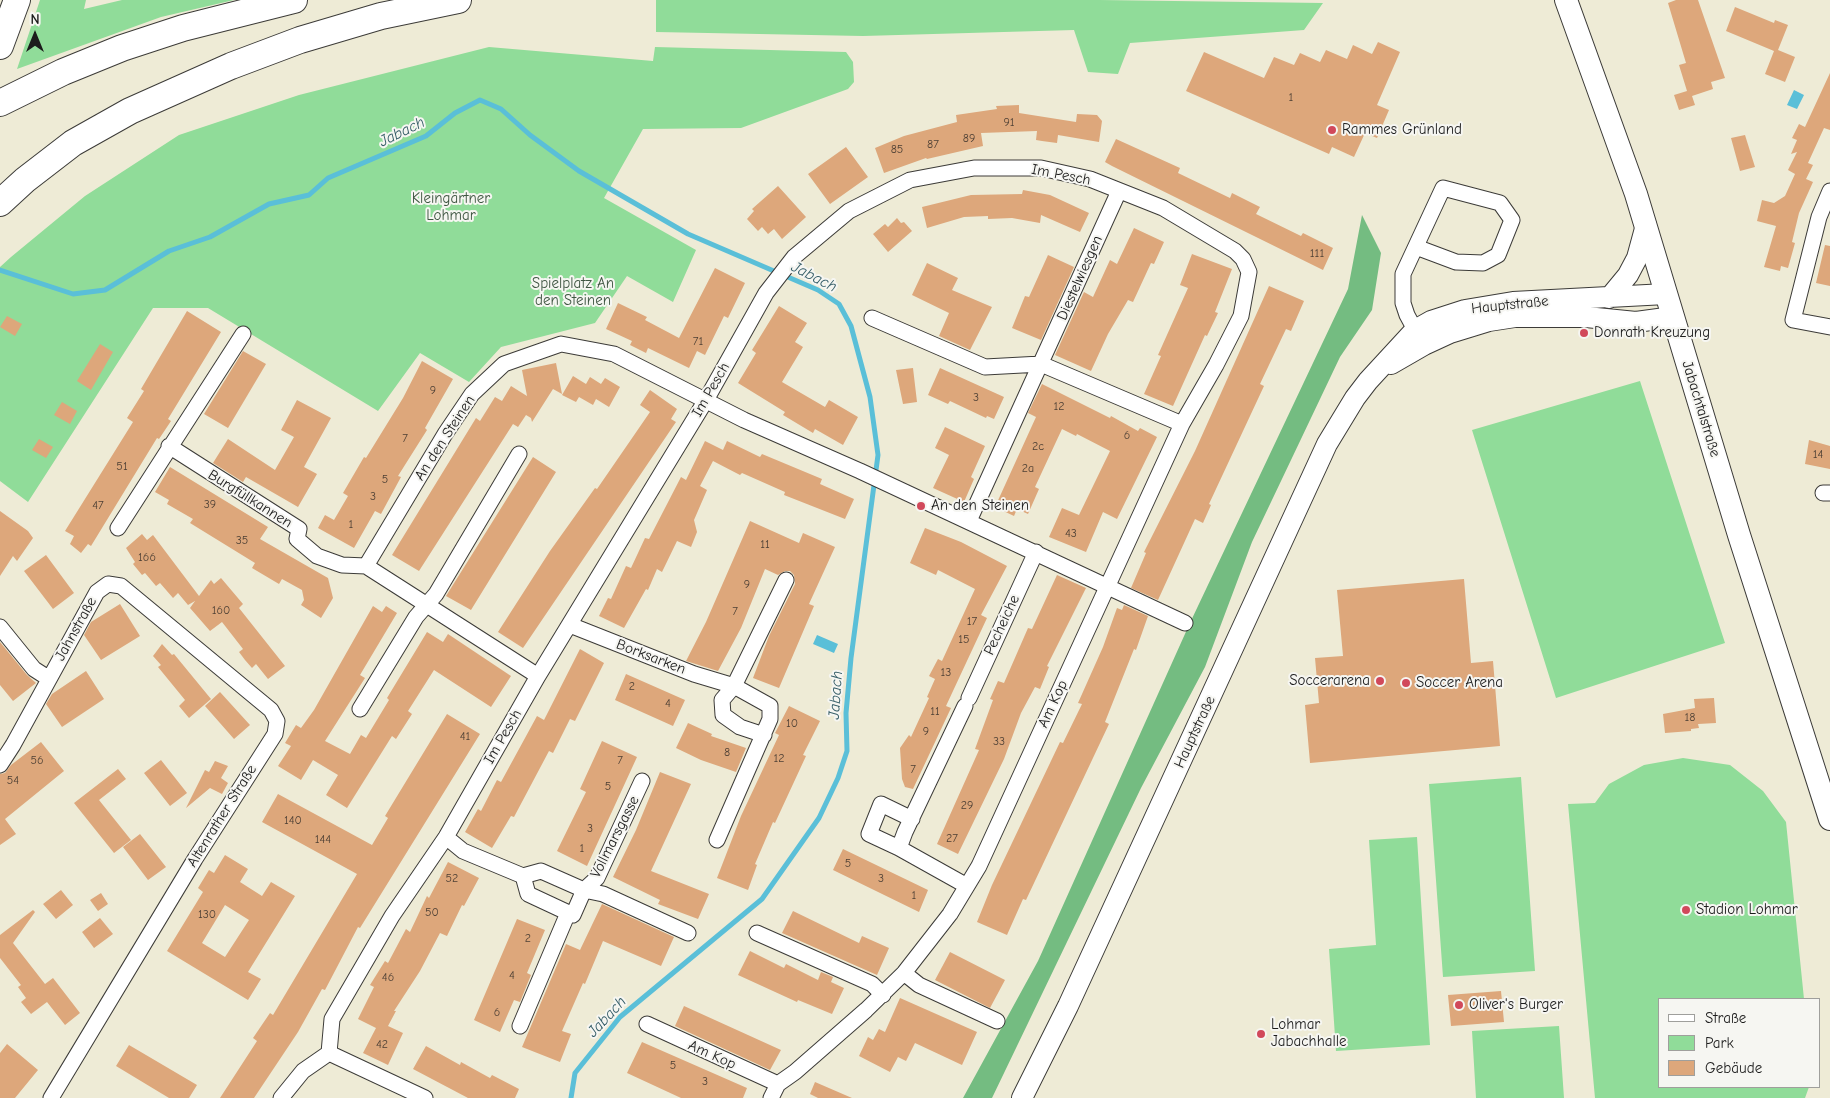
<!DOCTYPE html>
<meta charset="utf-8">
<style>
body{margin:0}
#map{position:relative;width:1830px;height:1098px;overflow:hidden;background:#eeebd6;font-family:"Comic Neue",sans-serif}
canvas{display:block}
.legend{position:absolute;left:1658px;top:998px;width:162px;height:90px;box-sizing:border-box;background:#f6f6f2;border:1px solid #9f9f9c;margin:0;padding:6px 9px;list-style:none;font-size:15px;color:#1c1c1c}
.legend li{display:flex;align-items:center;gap:10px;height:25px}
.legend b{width:25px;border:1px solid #9f9f9c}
.north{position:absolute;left:10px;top:10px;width:50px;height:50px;-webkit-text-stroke:4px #f6f6f2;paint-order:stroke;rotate:0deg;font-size:14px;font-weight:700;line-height:20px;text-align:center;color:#1c1c1c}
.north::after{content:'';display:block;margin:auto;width:18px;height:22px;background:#1c1c1c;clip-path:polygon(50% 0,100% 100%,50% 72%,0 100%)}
</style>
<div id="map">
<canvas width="1830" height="1098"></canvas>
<ul class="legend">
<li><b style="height:6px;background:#fff"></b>Straße</li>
<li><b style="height:14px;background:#90dc99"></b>Park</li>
<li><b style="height:14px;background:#dda77b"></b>Gebäude</li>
</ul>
<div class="north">N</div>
</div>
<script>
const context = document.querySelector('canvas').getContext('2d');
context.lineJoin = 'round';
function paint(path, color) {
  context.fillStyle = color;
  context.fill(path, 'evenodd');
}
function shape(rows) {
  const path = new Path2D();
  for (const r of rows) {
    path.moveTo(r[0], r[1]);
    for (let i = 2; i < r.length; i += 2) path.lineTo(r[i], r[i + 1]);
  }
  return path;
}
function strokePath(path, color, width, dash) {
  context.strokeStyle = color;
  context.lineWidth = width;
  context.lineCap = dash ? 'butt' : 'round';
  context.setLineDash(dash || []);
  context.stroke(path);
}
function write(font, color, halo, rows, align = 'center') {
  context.font = font + ' "Comic Neue",sans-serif';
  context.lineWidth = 4;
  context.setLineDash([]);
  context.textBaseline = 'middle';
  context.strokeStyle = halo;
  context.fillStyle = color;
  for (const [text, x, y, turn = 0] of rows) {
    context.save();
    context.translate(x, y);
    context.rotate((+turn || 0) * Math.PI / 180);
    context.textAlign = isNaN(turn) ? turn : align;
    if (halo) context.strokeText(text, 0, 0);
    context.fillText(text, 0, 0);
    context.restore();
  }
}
paint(shape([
 [40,0,86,0,84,9,122,0,234,0,161,17,17,69],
 [656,0,1100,0,1323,3,1304,30,1130,43,1118,74,1088,72,1074,30,863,36,656,32],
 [489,47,653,61,655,47,846,52,853,62,854,82,848,89,741,128,643,129,604,198,696,250,673,302,627,276,595,323,501,347,469,382,420,353,378,411,208,308,153,308,28,502,0,481,0,267,11,257,85,196,179,135,299,95],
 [1640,381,1725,643,1556,698,1472,430],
 [1683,758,1730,765,1763,791,1786,822,1804,999,1659,999,1659,1087,1809,1087,1805,1098,1595,1098,1568,804,1595,803,1609,784,1644,765],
 [1521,777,1535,971,1443,977,1429,784],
 [1417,837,1430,1045,1336,1051,1329,949,1376,945,1369,840],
 [1559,1026,1564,1098,1476,1098,1472,1031]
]), '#90dc99');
paint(shape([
 [1362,215,1381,253,1372,310,1340,357,1252,542,1205,667,1141,788,992,1098,963,1098,1038,961,1189,625,1348,289]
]), '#74bc81');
paint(shape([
 [1794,90,1804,95,1797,109,1787,105],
 [817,635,838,644,834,653,813,644]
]), '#5abfd8');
strokePath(shape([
 [0,270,73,294,105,290,169,251,210,237,269,204,309,195,328,178,426,136,455,113,480,100,501,109,530,135,579,171,688,234,818,290,839,304,851,326,870,397,878,455,851,658,846,713,847,751,838,778,819,818,762,899,620,1017,575,1073,571,1098]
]), '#5abfd8', 5);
paint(shape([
 [1676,0,1698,0,1725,78,1711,82,1713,89,1692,96,1695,105,1679,110,1674,95,1687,91,1679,65,1686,63,1668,3],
 [1735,7,1774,23,1775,20,1788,25,1778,50,1795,57,1785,82,1765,74,1774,51,1726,31],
 [1378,42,1400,52,1377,105,1389,110,1377,138,1365,133,1354,157,1332,147,1329,154,1186,91,1204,52,1264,78,1274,57,1294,65,1300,53,1320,62,1326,50,1347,59,1353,45,1372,54],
 [1830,73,1830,130,1824,128,1808,163,1813,165,1806,179,1813,182,1799,213,1792,242,1795,243,1788,268,1781,266,1780,271,1764,267,1776,226,1757,221,1762,200,1774,203,1785,196,1795,174,1788,170,1797,152,1791,154,1797,140,1792,138,1799,124,1805,127],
 [1019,105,1019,113,1076,122,1077,114,1097,115,1102,121,1099,142,1058,135,1057,143,1042,141,1036,140,1037,131,981,133,983,146,927,159,926,158,884,173,875,148,904,136,957,122,956,115,997,109,996,106],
 [1745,135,1755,167,1740,171,1731,138],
 [1116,139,1180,168,1178,173,1230,198,1232,193,1260,207,1256,214,1301,236,1303,233,1333,248,1323,270,1112,166,1105,162],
 [846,147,868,177,830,204,808,174],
 [778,186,806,217,782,239,774,229,768,234,762,227,758,231,747,219,754,211,752,209],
 [1023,190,1050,195,1089,213,1080,232,1041,215,1040,223,1012,218,988,219,988,216,964,217,927,228,922,207,971,195,1022,194],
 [897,218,901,223,904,222,912,231,888,252,873,234,885,224,888,227],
 [1134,228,1164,242,1154,264,1151,263,1133,302,1128,300,1108,334,1091,371,1055,355,1084,292,1093,297,1110,260,1117,264],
 [1825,245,1830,246,1830,286,1816,283],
 [1192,254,1232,269,1215,312,1218,313,1207,336,1205,335,1173,406,1144,394,1161,356,1158,355,1188,288,1180,285],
 [1048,255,1074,267,1041,340,1012,328,1025,296,1029,297],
 [927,263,958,278,952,290,992,307,970,350,939,336,949,313,912,295],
 [715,268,745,283,728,318,724,316,705,355,697,351,689,368,648,348,646,353,630,345,632,341,606,329,618,303,647,317,645,320,679,338],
 [1269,286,1304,301,1291,331,1286,329,1260,384,1264,386,1209,504,1211,505,1203,523,1195,519,1158,600,1131,588,1146,553,1144,552,1195,451],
 [779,306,807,323,795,342,803,347,782,382,825,407,829,400,858,417,843,445,815,429,813,433,783,415,785,412,738,383,756,353,752,350],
 [187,311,221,332,168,419,171,421,159,439,157,438,91,546,88,544,81,553,70,544,74,536,65,531,133,422,127,418,144,391,141,389],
 [7,316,22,324,15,336,0,327],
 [100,344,113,352,91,390,77,381],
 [243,351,266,364,228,428,204,414],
 [422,361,453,379,425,428,427,430,398,476,401,477,381,514,375,511,354,548,318,528,325,515,334,520,348,496,343,493,364,457,366,458,403,398],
 [556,363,562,394,553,389,532,422,531,418,526,415,518,427,513,424,419,571,392,555,476,418,480,421,495,397,502,401,511,386,527,396,522,370],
 [913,368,917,402,903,404,896,370],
 [940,368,1004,397,994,419,987,416,986,418,950,401,948,404,928,395],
 [573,376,586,384,590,377,601,384,605,378,620,387,609,407,596,399,593,405,579,397,576,402,562,395],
 [1042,384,1110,418,1111,416,1138,431,1140,428,1157,437,1117,519,1103,512,1086,552,1049,537,1062,508,1079,515,1110,451,1077,434,1076,436,1062,429,1035,487,1039,489,1028,514,1017,509,1014,516,995,507,1036,417,1028,413],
 [650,390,677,409,671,419,676,422,523,648,498,632,550,551,595,488,597,489,650,412,640,405],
 [297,400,331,418,304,467,317,474,298,507,246,477,243,482,213,463,228,439,275,470,294,437,281,430],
 [62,402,77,411,70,424,54,415],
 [945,427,985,446,971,477,974,479,964,502,933,488,949,455,935,448],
 [39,439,53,447,46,458,32,450],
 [1809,440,1830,446,1830,469,1805,464],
 [705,441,723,450,727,441,760,457,762,454,822,479,820,484,854,499,845,519,784,495,785,492,742,473,740,475,713,461,700,486,707,490,694,520,697,532,691,547,677,541,662,572,657,569,648,590,646,589,624,628,599,616,608,598,611,599,626,566,631,568,645,538,649,539,681,477,686,480],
 [533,457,556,472,471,610,446,596],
 [170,467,268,527,260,539,328,578,333,598,321,618,301,605,304,600,302,590,282,579,279,584,252,568,255,563,190,523,193,519,167,504,169,500,155,492],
 [0,511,28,531,33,538,17,561,13,556,0,576],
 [750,521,799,543,803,533,835,547,809,604,814,606,779,688,753,678,769,636,795,584,794,575,790,571,785,571,778,575,765,569,741,628,718,671,686,661,706,622],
 [925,528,961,542,1007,566,981,615,987,618,946,706,951,708,913,789,905,787,902,779,900,748,909,735,911,737,929,698,927,697,935,679,929,676,938,659,942,661,975,589,938,570,936,575,910,563],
 [142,534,147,540,153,535,199,596,211,580,214,584,221,578,243,604,239,608,285,666,268,679,256,664,252,668,245,660,239,652,243,649,222,622,210,631,190,608,195,601,188,605,178,593,173,598,160,583,156,586,145,573,142,575,133,564,135,562,126,548],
 [46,555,74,593,53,609,24,571],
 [1057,575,1086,588,1047,666,1049,667,1040,689,1035,687,1021,713,1004,759,958,854,937,844,979,750,975,749,993,700,990,699,998,681,1004,683,1028,628,1032,629],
 [1464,579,1471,663,1493,661,1500,746,1310,763,1305,705,1319,703,1315,658,1343,656,1337,590],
 [120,604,140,636,101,660,84,635,91,622],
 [1124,605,1148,616,1136,650,1134,649,1105,722,1109,724,1026,900,1023,899,1007,935,977,922,992,885,1060,742,1063,743,1082,704,1078,703,1103,647,1117,608,1122,610],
 [373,606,382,612,386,606,397,613,360,675,365,678,325,741,350,754,361,735,366,738,389,700,387,698,427,632,443,642,448,634,511,676,491,707,434,670,408,711,412,714,396,739,392,736,347,808,326,795,338,775,313,760,301,780,278,766,291,746,285,743,296,725,301,728,314,710],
 [0,642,27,675,36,683,13,701,0,685],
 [162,644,172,655,174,654,211,699,189,718,179,706,185,700,158,667,161,665,153,656],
 [580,649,604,663,575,721,570,719,553,753,549,751,514,817,511,816,492,848,465,832,478,809,481,811,497,780,501,782,537,716,544,720],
 [86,671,104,699,62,727,46,704,52,694],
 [626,674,685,700,673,726,615,700],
 [220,692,250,725,234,739,205,706],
 [1714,698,1716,723,1698,724,1699,728,1691,729,1691,731,1665,733,1663,714,1695,708,1694,699],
 [789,706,820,721,803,755,806,756,775,823,773,822,755,864,757,865,748,890,717,878,741,816,779,735,775,733],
 [447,714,480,734,360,928,358,927,325,990,322,989,298,1032,254,1098,220,1098,257,1041,253,1038,270,1013,273,1015,357,874,262,822,278,794,372,845,388,818,385,816],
 [688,723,712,734,711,736,746,748,736,772,701,760,676,748],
 [602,741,637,757,587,866,557,851,586,792,580,789],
 [41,742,64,771,5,819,16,834,0,845,0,774,5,773,11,765],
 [161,760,187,793,170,806,144,773],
 [215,761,228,766,221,778,228,783,222,794,210,788,186,808,205,770,209,772],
 [118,769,126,779,99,800,131,840,114,853,74,803],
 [660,772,691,784,651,871,709,894,698,919,658,904,660,900,613,877,636,830],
 [140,834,166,867,148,880,123,847],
 [843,849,928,890,919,912,833,870],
 [225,855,248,869,240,882,262,896,271,882,295,896,248,972,261,979,248,1000,167,951,203,892,198,888,209,870,214,873],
 [225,905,249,920,225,957,202,943],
 [448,862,479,878,464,906,462,905,447,936,440,933,420,971,394,1011,396,1011,388,1026,403,1033,388,1065,363,1053,376,1028,358,1019,374,987,370,985,385,961,388,963,406,929,410,932,427,896,429,898],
 [61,890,73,905,56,919,43,904],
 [101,893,108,904,98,911,90,900],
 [602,904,674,937,661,966,603,941,585,984,583,983,562,1031,571,1034,560,1062,522,1047,566,944,580,950],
 [33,910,35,912,13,943,45,984,53,978,80,1013,65,1025,47,1002,31,1014,21,1002,26,998,18,987,21,985,0,958,0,935],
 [793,911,859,943,862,936,889,948,877,975,782,933],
 [100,918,113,934,94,948,82,932],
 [517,919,545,930,527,973,531,975,520,1002,514,1000,500,1032,474,1020],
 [750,951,784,968,786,964,818,980,821,972,833,977,831,982,844,988,832,1014,798,1000,797,1002,738,975],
 [950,952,1005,980,990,1008,935,980],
 [1501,991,1504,1022,1451,1026,1448,995],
 [900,998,977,1032,962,1065,915,1043,906,1061,898,1057,890,1072,859,1056,868,1037,873,1040,879,1029,885,1032],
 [684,1006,781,1050,770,1070,675,1026],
 [642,1042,747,1088,743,1098,681,1098,627,1073],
 [7,1044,38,1070,15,1098,0,1098,0,1053],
 [129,1045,197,1085,189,1098,169,1098,116,1066],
 [426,1046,460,1065,461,1062,490,1078,492,1075,519,1089,515,1098,468,1098,413,1069],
 [815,1082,852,1098,818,1098,810,1094]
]), '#dda77b');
const minor = shape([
 [1830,191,1819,217,1793,320,1830,327],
 [1416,247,1456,262,1483,263,1498,255,1512,220,1500,203,1443,188,1403,274,1403,303,1407,315,1419,337],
 [872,318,985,367,1041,364,1182,424],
 [169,446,299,529,297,539,317,556,342,565,366,566,538,676],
 [1823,493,1830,493],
 [969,521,1119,191],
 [118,528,243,334],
 [366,566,445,434,472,394,504,364,561,344,614,354,744,420,860,471,1185,623],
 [570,625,694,674,734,686,770,706,770,719,717,840],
 [0,627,34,669,48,678],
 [969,698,1036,552],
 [965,706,905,832,899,848,967,886],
 [360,709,416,617,436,594,519,454],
 [764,735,740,727,723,715,722,700,734,686,786,580],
 [0,765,13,745,97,592,108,584,121,586,271,710,277,721,275,734,195,859,51,1098],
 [642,781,597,878,584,890,573,915,528,894,523,876,541,871,584,890,603,894,688,933],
 [446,837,463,851,523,876],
 [899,848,869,834,881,804,912,819],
 [757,933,872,984,883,995],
 [904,973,919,985,997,1021],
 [647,1024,778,1084],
 [520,1026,568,913],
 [329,1053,425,1098],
 [281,1098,303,1071,329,1053,332,1019,392,916,446,837,538,676,706,400,766,293,794,257,849,211,910,180,974,168,1041,168,1090,179,1163,208,1235,251,1243,259,1249,272,1241,316,1216,365,1182,424,979,866,950,914,904,973,866,1010,795,1072,778,1084,771,1098]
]);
const secondary = shape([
 [1609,298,1628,275,1637,258,1646,225],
 [1391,364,1424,345,1450,333,1489,321,1515,317,1586,317,1636,322,1673,317],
 [1022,1098,1068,1006,1327,444,1355,398,1368,381,1415,330,1431,321,1465,310,1513,302,1666,294]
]);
const primary = shape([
 [1566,0,1636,194,1739,535,1830,819]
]);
const motorway = shape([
 [0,46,17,0],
 [0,103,63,72,122,48,183,28,294,0],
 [0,203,25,180,73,143,130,111,231,66,300,40,381,16,458,0]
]);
strokePath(minor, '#3c3b38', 17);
strokePath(secondary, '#3c3b38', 22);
strokePath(primary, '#3c3b38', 24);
strokePath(motorway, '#3c3b38', 28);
strokePath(minor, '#fff', 15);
strokePath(secondary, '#fff', 20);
strokePath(primary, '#fff', 22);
strokePath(motorway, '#fff', 26);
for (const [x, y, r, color] of [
 [1332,130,5,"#d1495b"],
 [1584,333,5,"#d1495b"],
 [921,506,5,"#d1495b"],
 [1380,681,5,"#d1495b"],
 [1406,683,5,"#d1495b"],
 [1686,910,5,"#d1495b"],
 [1459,1005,5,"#d1495b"],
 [1261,1034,5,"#d1495b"]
]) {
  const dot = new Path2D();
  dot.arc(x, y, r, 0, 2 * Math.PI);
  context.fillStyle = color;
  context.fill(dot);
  strokePath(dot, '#f6f6f2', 2);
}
write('12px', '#4c3f34', null, [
 ["1",1291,98],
 ["91",1009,123],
 ["89",969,139],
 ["87",933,145],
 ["85",897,150],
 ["111",1317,254],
 ["71",698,342],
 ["9",433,391],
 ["3",976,398],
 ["12",1059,407],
 ["6",1127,436],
 ["7",405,439],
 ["2c",1038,447],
 ["14",1818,455],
 ["51",122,467],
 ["2a",1028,469],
 ["5",385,480],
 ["3",373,497],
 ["39",210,505],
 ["47",98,506],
 ["1",351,525],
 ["43",1071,534],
 ["35",242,541],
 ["11",765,545],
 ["166",147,558],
 ["9",747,585],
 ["160",221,611],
 ["7",735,612],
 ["17",972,622],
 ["15",964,640],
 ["13",946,673],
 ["2",632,687],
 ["4",668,704],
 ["11",935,712],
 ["18",1690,718],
 ["10",792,724],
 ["9",926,732],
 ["41",465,737],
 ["33",999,742],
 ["8",727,753],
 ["12",779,759],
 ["56",37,761],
 ["7",620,761],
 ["7",913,770],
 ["54",13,781],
 ["5",608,787],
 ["29",967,806],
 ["140",293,821],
 ["3",590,829],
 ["27",952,839],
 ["144",323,840],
 ["1",582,849],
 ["5",848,864],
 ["52",452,879],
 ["3",881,879],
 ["1",914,896],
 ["50",432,913],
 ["130",207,915],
 ["2",528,939],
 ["4",512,976],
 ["46",388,978],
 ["6",497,1013],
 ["42",382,1045],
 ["5",673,1066],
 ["3",705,1082]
]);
write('15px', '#1c1c1c', '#f6f6f2', [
 ["Rammes Grünland",1342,130],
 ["Donrath Kreuzung",1594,333],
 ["An den Steinen",931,506],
 ["Soccerarena",1370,681,"right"],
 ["Soccer Arena",1416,683],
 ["Stadion Lohmar",1696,910],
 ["Oliver's Burger",1469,1005],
 ["Lohmar",1271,1025],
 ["Jabachhalle",1271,1042]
], 'left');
write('15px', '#1c1c1c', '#f6f6f2', [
 ["Im Pesch",1061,175,11],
 ["Diestelwiesgen",1080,278,-66],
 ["Hauptstraße",1510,305,-6],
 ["Im Pesch",711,390,-60],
 ["Jabachtalstraße",1701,409,73],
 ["An den Steinen",445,438,-57],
 ["Burgfüllkannen",250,499,32],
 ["Pecheiche",1002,625,-65],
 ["Jahnstraße",76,629,-61],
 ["Borksarken",651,657,21],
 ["Am Kop",1053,704,-65],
 ["Hauptstraße",1195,732,-65],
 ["Im Pesch",503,737,-60],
 ["Altenrather Straße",222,816,-58],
 ["Vollmarsgasse",615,837,-63],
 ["Am Kop",712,1055,24]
]);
write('15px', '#3f5642', '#f6f6f2', [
 ["Kleingärtner",451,199],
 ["Lohmar",451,216],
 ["Spielplatz An",573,284],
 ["den Steinen",573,301]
]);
write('italic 16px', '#355d67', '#f6f6f2', [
 ["Jabach",402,132,-26],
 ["Jabach",814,277,27],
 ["Jabach",836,695,-86],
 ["Jabach",607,1017,-47]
]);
</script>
